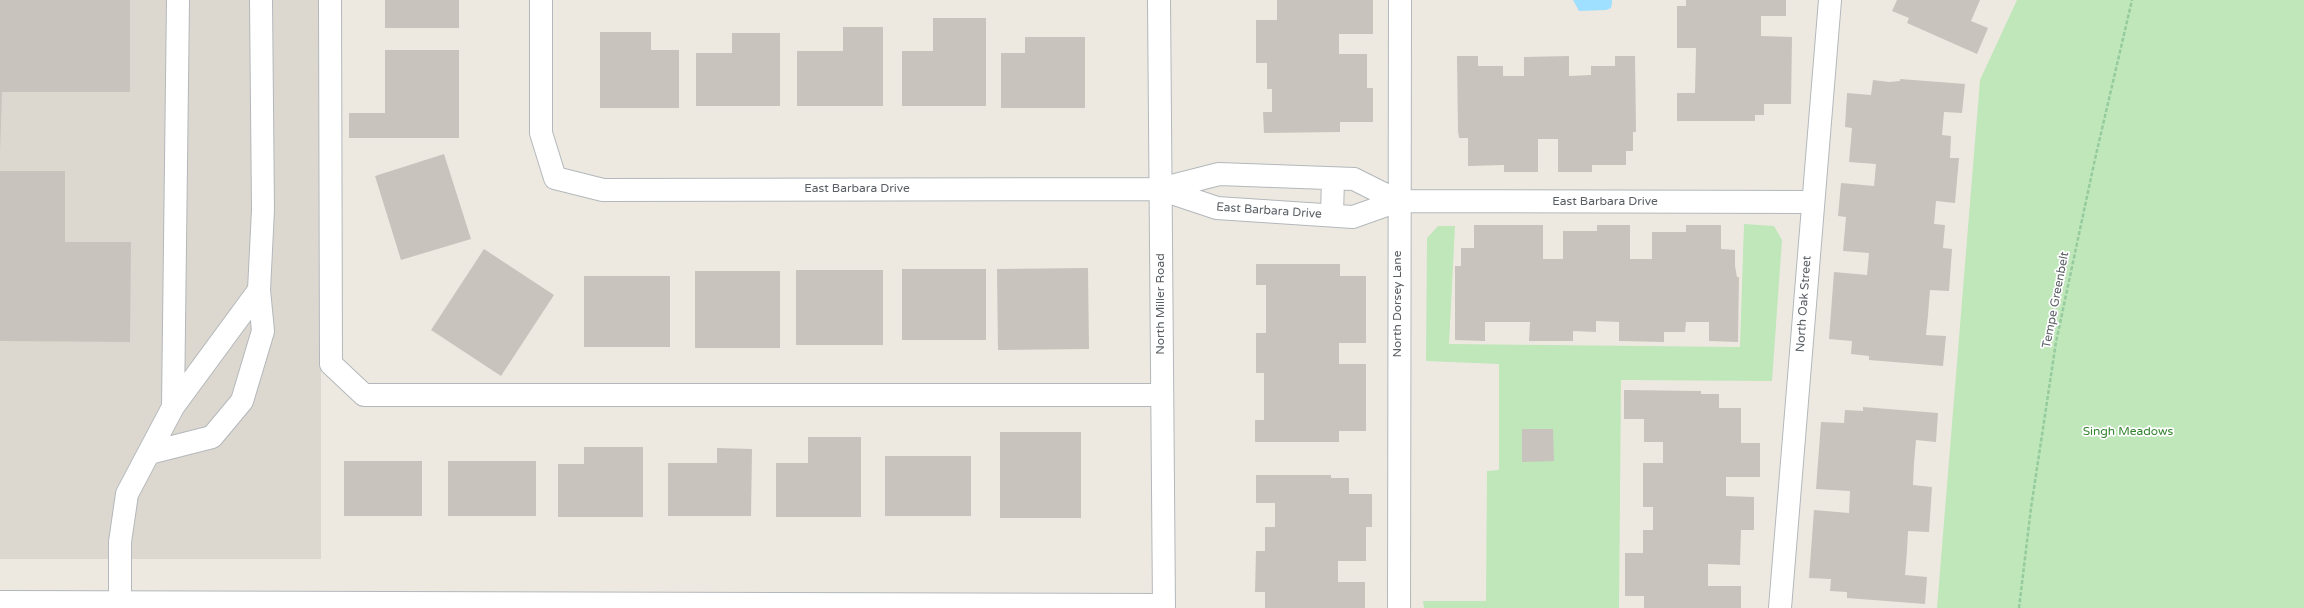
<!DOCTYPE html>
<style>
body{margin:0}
canvas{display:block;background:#ede9e0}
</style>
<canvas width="2304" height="608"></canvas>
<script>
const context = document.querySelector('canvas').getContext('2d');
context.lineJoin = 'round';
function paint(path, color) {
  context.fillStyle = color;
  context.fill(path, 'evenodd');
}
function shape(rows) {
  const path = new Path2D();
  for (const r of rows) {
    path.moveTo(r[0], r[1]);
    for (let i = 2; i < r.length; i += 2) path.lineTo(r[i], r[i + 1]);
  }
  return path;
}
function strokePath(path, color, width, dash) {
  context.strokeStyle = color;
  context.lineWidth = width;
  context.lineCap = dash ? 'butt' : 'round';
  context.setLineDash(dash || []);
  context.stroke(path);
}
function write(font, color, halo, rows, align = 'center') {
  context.font = font + ' "Varela Round",sans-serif';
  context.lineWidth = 3.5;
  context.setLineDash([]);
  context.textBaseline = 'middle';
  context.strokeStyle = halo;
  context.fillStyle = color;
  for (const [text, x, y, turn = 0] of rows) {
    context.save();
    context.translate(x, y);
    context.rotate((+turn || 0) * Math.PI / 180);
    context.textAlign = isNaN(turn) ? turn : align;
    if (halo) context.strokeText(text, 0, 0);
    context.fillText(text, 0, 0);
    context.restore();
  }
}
paint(shape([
 [0,0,321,0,321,559,0,559]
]), '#ddd8cf');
paint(shape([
 [2017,0,2304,0,2304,608,1937,608,1980,80],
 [1744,224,1774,226,1782,240,1772,381,1621,380,1619,608,1424,608,1423,601,1486,601,1487,471,1499,470,1499,364,1426,361,1427,238,1438,226,1455,226,1449,344,1740,347]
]), '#bfe7ba');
paint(shape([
 [1567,0,1612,0,1612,3,1611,8,1606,10,1579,11,1573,0]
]), '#9fdfff');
paint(shape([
 [0,0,130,0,130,92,2,92,0,153],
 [385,0,459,0,459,28,385,28],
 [1277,0,1373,0,1373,34,1339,34,1339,54,1367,54,1367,88,1373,88,1373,122,1340,122,1340,132,1264,133,1263,112,1272,112,1272,89,1267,89,1267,63,1256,63,1256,20,1277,20],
 [1686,0,1786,0,1786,16,1761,16,1761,36,1792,37,1791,104,1764,104,1764,115,1755,115,1755,121,1677,121,1677,93,1695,93,1696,48,1677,48,1677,6,1686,6],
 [1897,0,1980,0,1971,21,1988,28,1977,54,1907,23,1909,18,1892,11],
 [933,18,986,18,986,106,902,106,902,51,933,51],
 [843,27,883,27,883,106,797,106,797,51,843,51],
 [600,32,651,32,651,50,679,50,679,108,600,108],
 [732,33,780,33,780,106,696,106,696,53,732,53],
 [1025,37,1085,37,1085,108,1001,108,1001,53,1025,53],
 [385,50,459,50,459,138,349,138,349,113,385,113],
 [1457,56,1478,56,1478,66,1503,66,1503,76,1524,76,1524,57,1569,56,1569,76,1591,75,1591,66,1615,66,1615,56,1635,56,1636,132,1633,132,1633,151,1626,151,1626,165,1592,165,1592,172,1558,172,1558,139,1538,139,1538,172,1504,172,1504,165,1468,166,1468,138,1459,138,1458,131],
 [1900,79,1965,84,1962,113,1944,112,1942,135,1951,136,1950,158,1959,158,1955,203,1936,201,1934,224,1945,225,1943,248,1952,249,1949,291,1930,290,1928,315,1926,335,1946,336,1943,366,1869,360,1869,356,1851,354,1852,341,1829,339,1834,272,1867,275,1869,253,1843,251,1846,217,1838,216,1841,183,1874,186,1876,164,1849,162,1852,128,1845,127,1847,93,1871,95,1873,80,1889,82,1900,81],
 [444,154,471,239,401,260,375,176],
 [0,171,65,171,65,242,131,242,130,342,0,341],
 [1474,225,1543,225,1543,259,1563,259,1563,231,1597,231,1597,225,1630,225,1630,259,1652,259,1652,232,1686,232,1686,225,1721,225,1721,249,1735,250,1735,266,1737,277,1739,277,1738,342,1709,341,1709,322,1686,322,1685,332,1664,332,1664,342,1619,341,1619,322,1596,321,1596,332,1573,331,1573,341,1529,341,1530,322,1485,322,1485,341,1455,340,1455,266,1461,266,1461,248,1474,248],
 [484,249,554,295,501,376,431,330],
 [1256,264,1340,264,1340,276,1366,276,1366,343,1339,343,1339,364,1366,364,1366,431,1339,431,1339,442,1255,442,1255,420,1264,420,1264,373,1256,373,1256,333,1266,333,1266,285,1256,285],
 [1088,268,1089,349,998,350,997,269],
 [902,269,986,269,986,340,902,340],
 [796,270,883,270,883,345,796,345],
 [695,271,780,271,780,348,695,348],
 [584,276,670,276,670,347,584,347],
 [1624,390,1701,391,1701,394,1719,394,1719,408,1741,408,1741,443,1760,443,1760,477,1726,477,1726,496,1754,497,1754,530,1741,530,1740,565,1708,564,1708,586,1741,586,1741,608,1644,608,1644,596,1625,596,1625,553,1643,553,1643,530,1653,530,1653,507,1643,507,1643,463,1663,463,1663,442,1644,442,1644,419,1624,419],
 [1863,407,1938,413,1936,442,1916,440,1914,463,1913,485,1932,487,1929,532,1908,531,1907,551,1905,575,1927,577,1925,604,1847,598,1847,592,1830,591,1831,579,1809,578,1814,510,1849,513,1850,491,1816,489,1821,422,1844,423,1845,410,1863,411],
 [1522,429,1553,429,1554,461,1522,462],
 [1000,432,1081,432,1081,518,1000,518],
 [808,437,861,437,861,517,776,517,776,463,808,463],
 [584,447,643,447,643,517,558,517,558,464,584,464],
 [717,448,752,449,751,516,668,516,668,463,717,463],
 [885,456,971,456,971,516,885,516],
 [344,461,422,461,422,516,344,516],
 [448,461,536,461,536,516,448,516],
 [1256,475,1331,475,1331,478,1349,478,1349,494,1372,494,1372,527,1366,527,1366,561,1338,561,1338,582,1365,582,1365,608,1265,608,1265,592,1255,592,1256,551,1265,551,1265,527,1275,527,1275,503,1256,503]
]), '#c8c3bd');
const minor = shape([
 [330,0,331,364,364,395,1162,395],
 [541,0,541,133,555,178,603,190,1160,189,1219,174,1354,179,1398,201],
 [1159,0,1164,608],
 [1160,189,1217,208,1353,217,1398,201,1812,202],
 [1332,215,1333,179],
 [173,407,178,0],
 [149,453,212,437,242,401,263,331,259,290,263,210,261,0],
 [0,602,1164,605],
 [120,608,120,542,127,494,173,407,259,290],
 [1399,608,1400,0],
 [1780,608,1830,0]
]);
strokePath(minor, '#b3b8bc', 24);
strokePath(shape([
 [2019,608,2031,508,2056,342,2095,159,2132,0]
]), '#95cb9e', 2.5, [4, 2]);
strokePath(minor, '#fff', 22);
write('12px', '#595e63', '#fff', [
 ["East Barbara Drive",857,189],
 ["East Barbara Drive",1605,202],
 ["East Barbara Drive",1269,211,4],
 ["Tempe Greenbelt",2056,300,-79],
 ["North Miller Road",1161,304,-90],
 ["North Dorsey Lane",1398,304,-90],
 ["North Oak Street",1804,304,-86]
]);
write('12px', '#33852e', '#fff', [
 ["Singh Meadows",2128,432]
]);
</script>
